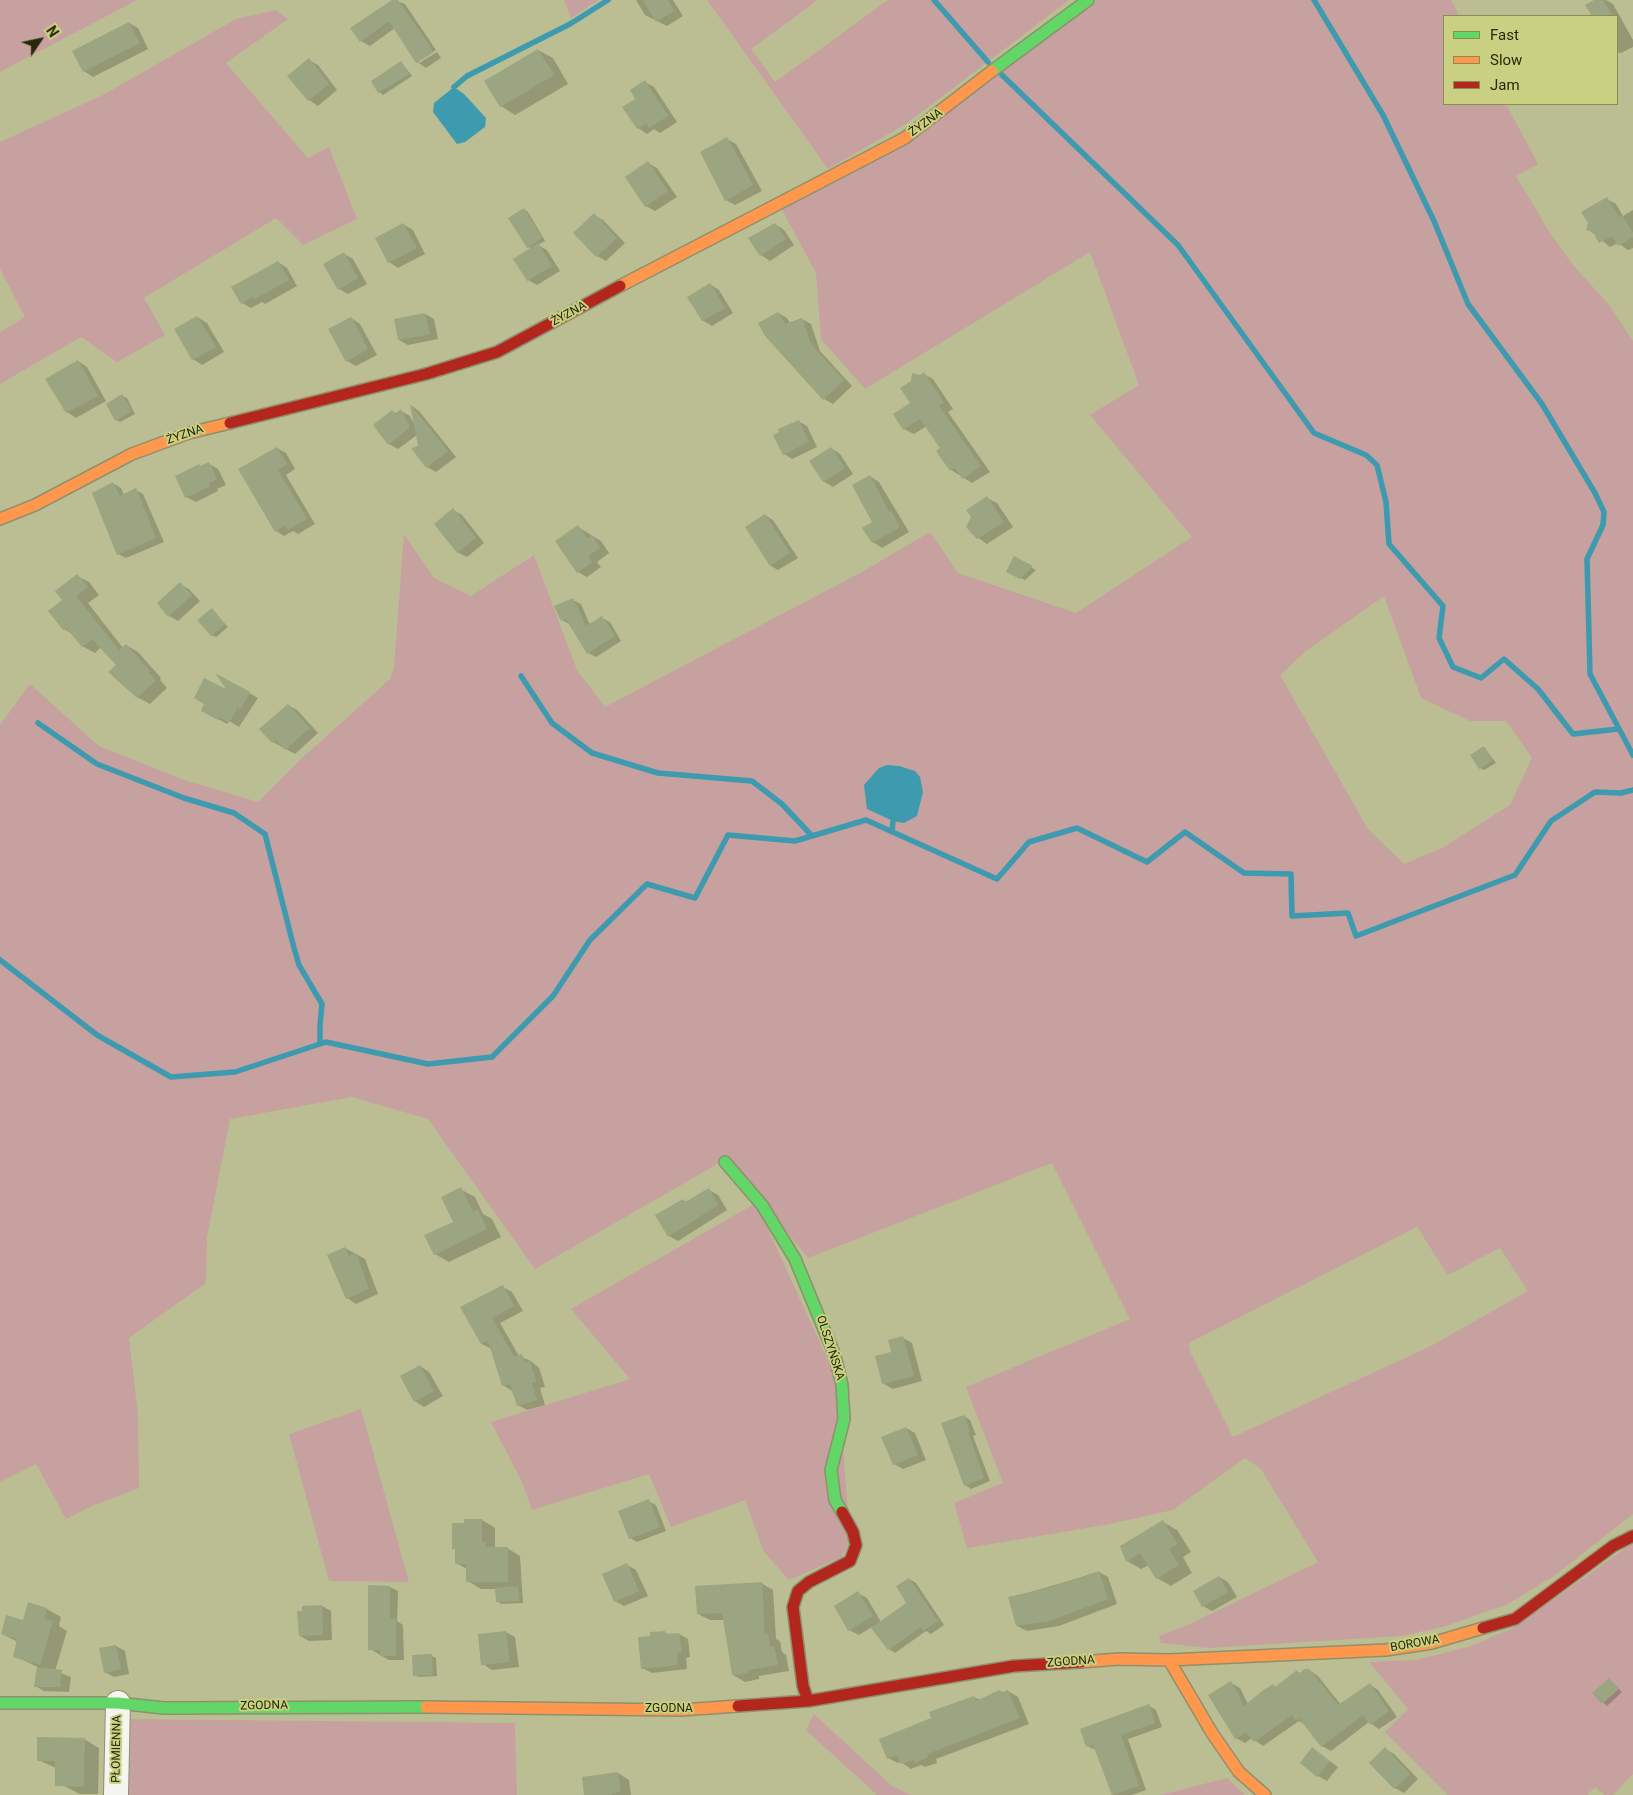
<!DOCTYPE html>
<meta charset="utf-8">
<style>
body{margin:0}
#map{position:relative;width:1633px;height:1795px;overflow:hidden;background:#bbbe93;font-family:Roboto,sans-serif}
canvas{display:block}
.legend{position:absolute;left:1443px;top:15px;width:175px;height:90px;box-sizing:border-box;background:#cad081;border:1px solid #898d51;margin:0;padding:6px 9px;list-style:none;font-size:15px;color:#272908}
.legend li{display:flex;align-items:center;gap:10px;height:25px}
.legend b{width:25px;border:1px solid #898d51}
.north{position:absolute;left:15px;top:15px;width:50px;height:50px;-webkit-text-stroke:4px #cad081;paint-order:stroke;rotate:56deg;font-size:14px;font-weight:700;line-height:20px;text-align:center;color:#272908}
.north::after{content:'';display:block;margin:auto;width:18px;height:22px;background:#272908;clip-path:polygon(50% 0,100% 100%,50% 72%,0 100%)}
</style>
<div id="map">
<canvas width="1633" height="1795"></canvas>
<ul class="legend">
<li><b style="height:6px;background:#63d668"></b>Fast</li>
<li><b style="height:6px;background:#ff974d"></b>Slow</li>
<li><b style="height:6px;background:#b3261e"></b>Jam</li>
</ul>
<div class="north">N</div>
</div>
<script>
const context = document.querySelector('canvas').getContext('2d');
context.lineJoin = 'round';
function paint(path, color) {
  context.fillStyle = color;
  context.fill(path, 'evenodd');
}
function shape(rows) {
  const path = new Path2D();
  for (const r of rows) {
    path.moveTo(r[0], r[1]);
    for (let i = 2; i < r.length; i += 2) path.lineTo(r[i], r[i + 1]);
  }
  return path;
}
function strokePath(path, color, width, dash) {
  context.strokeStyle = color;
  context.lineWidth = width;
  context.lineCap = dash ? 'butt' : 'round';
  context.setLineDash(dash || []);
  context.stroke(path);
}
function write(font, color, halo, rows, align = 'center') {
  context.font = font + ' Roboto,sans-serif';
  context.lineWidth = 4;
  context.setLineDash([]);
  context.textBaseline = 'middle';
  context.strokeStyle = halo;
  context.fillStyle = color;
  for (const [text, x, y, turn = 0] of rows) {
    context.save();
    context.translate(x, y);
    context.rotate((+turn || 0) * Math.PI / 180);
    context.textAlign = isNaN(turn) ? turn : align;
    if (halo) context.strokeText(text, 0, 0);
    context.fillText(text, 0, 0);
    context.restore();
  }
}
paint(shape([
 [0,0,137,0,0,72],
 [564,0,599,0,571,18],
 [707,0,818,0,751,49,775,82,888,0,1069,0,906,124,828,169],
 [1098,0,1451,0,1459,16,1444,16,1444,104,1506,104,1538,164,1516,176,1550,233,1573,265,1610,306,1633,341,1633,1514,1554,1576,1508,1604,1443,1627,1401,1636,1209,1648,1161,1643,1159,1636,1192,1623,1318,1562,1261,1469,1245,1458,1173,1510,1110,1524,967,1548,954,1503,1003,1483,966,1387,1130,1319,1052,1163,808,1258,728,1158,535,1269,428,1119,352,1097,230,1119,207,1237,206,1283,129,1338,138,1415,139,1488,94,1505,66,1519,36,1464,0,1482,0,725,30,684,99,746,184,780,258,802,302,758,390,679,394,667,404,534,434,578,471,596,534,555,577,670,605,707,860,573,930,532,958,573,1076,613,1192,537,1090,415,1139,385,1090,252,865,389,821,339,816,273,782,210],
 [1384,596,1421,698,1470,721,1506,721,1532,758,1510,805,1442,848,1404,864,1368,829,1280,675,1305,652],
 [1417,1227,1448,1275,1500,1248,1528,1291,1429,1347,1233,1437,1190,1351,1189,1343],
 [276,10,288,19,226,63,308,158,329,147,357,219,303,245,276,218,144,298,165,335,117,362,81,337,0,384,0,332,25,317,0,269,0,142,103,95,236,19],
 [756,1203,838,1382,850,1540,842,1557,789,1580,764,1552,745,1500,671,1527,649,1474,532,1510,522,1482,491,1422,630,1379,571,1309],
 [361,1409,409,1582,329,1581,289,1434],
 [1633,1543,1633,1774,1613,1795,1605,1795,1595,1787,1587,1795,1448,1795,1385,1732,1408,1709,1369,1662,1416,1660,1468,1647,1513,1628],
 [814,1714,892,1786,911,1795,877,1795,806,1730],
 [128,1719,515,1723,517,1795,125,1795],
 [1227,1778,1245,1795,1161,1795]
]), '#c7a19f');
paint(shape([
 [454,87,464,94,486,118,485,127,465,142,457,144,433,112,434,103],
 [887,765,899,766,915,771,920,777,923,792,917,816,904,823,893,821,867,809,864,785,879,768]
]), '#3e9aaf');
paint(shape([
 [394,0,405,4,436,50,419,60,419,63,437,52,441,58,426,68,417,62,395,28,370,46,361,41],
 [636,0,673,0,683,16,667,26,645,15],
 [1596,0,1606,0,1613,4,1633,40,1633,47,1621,53,1617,52,1617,16,1591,16],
 [129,23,138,28,148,49,93,77,84,71],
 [538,50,553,58,568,84,515,115,501,106],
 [309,60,318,65,337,90,318,106,309,100],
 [401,62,412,76,383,95,379,92,372,81],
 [645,82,654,87,677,122,660,133,654,129,647,134,638,128],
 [727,139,736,144,762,191,735,205,726,200],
 [648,163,657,168,677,197,655,211,646,206],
 [1607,199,1616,204,1623,216,1633,210,1633,248,1628,250,1618,243,1610,247,1588,229],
 [524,209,528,212,545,241,538,245,547,250,560,271,537,285,528,280,531,249,528,247],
 [594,215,603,220,625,243,606,261,597,256,575,233],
 [403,224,413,230,425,254,398,268,389,262],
 [775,224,784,230,794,245,770,261,761,255,750,239],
 [344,254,353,259,367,284,348,294,339,289],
 [278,262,287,268,297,286,265,304,262,302,251,308,242,303],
 [710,284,719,290,733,313,712,326,702,320],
 [778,313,787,318,790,323,802,319,811,324,820,351,852,386,833,404,824,399],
 [425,314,434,319,438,339,408,345,399,340,395,320],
 [197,317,207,323,224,352,202,365,193,359],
 [351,318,360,324,377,355,356,366,347,361],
 [78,361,87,367,106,401,76,418,67,412],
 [924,374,933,379,953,409,948,412,990,472,972,483,951,470,942,448,927,426,914,434,904,429,911,403],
 [122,396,127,398,135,414,120,422,116,420],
 [412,406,419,411,456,457,436,472,427,467,413,449,419,446,417,435,398,449,389,444,392,411,397,414,401,411,410,416,414,424],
 [798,421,807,426,817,447,792,459,784,454],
 [277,448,286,453,295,469,286,475,315,524,298,534,293,531,284,536,276,531],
 [831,448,840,454,853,474,833,487,823,481],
 [209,464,218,469,226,485,217,489,218,491,196,502,186,497,199,465,202,467],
 [870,476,879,482,909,532,882,548,873,542,874,523],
 [113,483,121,488,124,495,136,490,143,494,164,542,126,558,118,554],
 [987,498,997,503,1013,527,987,544,971,533,967,527],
 [453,510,462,515,484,543,467,557,457,552],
 [765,515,773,520,798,558,778,570,771,566],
 [578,527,601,541,609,553,597,562,601,567,587,577,578,572],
 [1014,558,1036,570,1025,580,1007,571],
 [77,576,89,582,99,595,88,603,123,648,126,645,138,652,161,678,160,680,167,688,150,704,137,697,118,665,101,647,95,653,82,646,74,635,64,629,64,600],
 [180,584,189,589,200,601,178,621,169,616],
 [573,600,581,604,590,625,602,618,610,622,621,641,596,657,588,653,569,624,562,620],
 [212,610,228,627,216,637,211,635],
 [219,676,258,698,239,727,229,721,227,724,202,710,230,692],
 [288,705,297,710,318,733,295,754,273,742,261,729],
 [1484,747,1496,763,1484,770,1480,768],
 [460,1189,475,1197,483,1214,492,1219,501,1237,449,1262,435,1254,455,1222],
 [709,1190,718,1195,727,1210,678,1241,669,1236,683,1200,687,1202],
 [345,1248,365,1259,378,1294,356,1304,347,1298],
 [503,1287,512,1292,523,1311,500,1323,519,1356,531,1361,539,1368,545,1387,540,1388,545,1405,527,1410,518,1405,512,1391,503,1385,492,1349,482,1344,462,1307],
 [903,1338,912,1343,922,1381,893,1389,884,1384,876,1357,893,1353],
 [420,1366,429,1372,443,1396,424,1407,415,1401],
 [964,1416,970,1420,976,1435,973,1436,990,1481,971,1489,965,1485],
 [906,1428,915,1433,926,1460,903,1469,894,1464],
 [648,1501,656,1505,666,1531,637,1542,630,1538],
 [465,1520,482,1520,495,1528,495,1548,507,1548,520,1556,523,1603,501,1604,497,1601,496,1589,481,1589,468,1581,467,1569,456,1563,456,1550,453,1548],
 [1163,1522,1177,1530,1191,1552,1183,1557,1192,1573,1171,1586,1157,1578,1149,1565,1141,1569,1127,1561],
 [627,1565,636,1570,648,1596,624,1606,615,1601],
 [1099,1572,1108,1577,1117,1604,1059,1626,1027,1631,1017,1626,1010,1598],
 [1219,1577,1228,1582,1237,1597,1212,1611,1203,1606],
 [909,1579,916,1583,944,1625,931,1634,926,1631,895,1653,889,1649,872,1627,859,1635,849,1630,858,1593,867,1598,881,1622,908,1603],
 [761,1583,773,1590,776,1639,780,1641,782,1652,786,1655,789,1671,759,1676,759,1679,745,1682,733,1675,724,1620,710,1620,698,1614],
 [390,1587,398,1591,397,1621,403,1625,404,1660,389,1660,370,1649],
 [29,1604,47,1609,61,1617,59,1626,67,1631,55,1671,71,1677,69,1692,44,1691,35,1686,38,1667,14,1656,18,1642,2,1634,24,1622],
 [322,1606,331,1611,332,1640,309,1641,300,1636],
 [506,1632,515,1637,519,1667,492,1670,483,1664,479,1635],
 [664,1632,670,1635,679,1634,688,1639,690,1657,686,1658,687,1669,652,1673,642,1668,651,1637],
 [116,1646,125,1651,129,1674,114,1677,105,1672],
 [432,1656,436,1658,437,1676,419,1677,414,1675],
 [1309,1670,1318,1676,1341,1705,1370,1685,1378,1690,1397,1717,1379,1729,1369,1722,1331,1751,1322,1746,1306,1725,1299,1721,1263,1746,1252,1738,1245,1743,1236,1738,1231,1683,1240,1688,1248,1704,1273,1686,1276,1687,1297,1671,1301,1674],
 [1609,1679,1622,1692,1607,1706,1594,1693],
 [1008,1691,1018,1697,1029,1724,936,1759,937,1763,925,1767,921,1765,911,1769,901,1762,898,1763,888,1758,933,1719,974,1697,980,1700],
 [1149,1706,1156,1710,1162,1727,1128,1739,1146,1790,1132,1795,1114,1795,1096,1750,1087,1746],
 [84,1739,99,1748,98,1794,80,1794,56,1782,56,1768,38,1760],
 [1312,1748,1338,1767,1327,1781,1318,1776],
 [1385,1749,1394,1754,1418,1779,1404,1793,1395,1788],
 [618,1773,629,1780,631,1795,586,1795]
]), '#0003');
strokePath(shape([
 [934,0,988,62],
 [1314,0,1383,115,1434,221,1468,304,1542,404,1595,493,1604,512,1603,525,1587,559,1590,674,1633,755],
 [1002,75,1178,245,1314,433,1366,455,1377,465,1386,502,1389,544,1443,606,1439,638,1453,667,1481,678,1504,659,1538,689,1573,734,1618,729],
 [454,87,467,76,570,24,608,0],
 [521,676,552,723,592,753,658,773,752,781,782,804,812,836],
 [38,723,97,764,184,798,234,813,265,834,294,948,299,965,322,1004,320,1026,320,1044],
 [892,832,893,821],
 [0,960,97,1035,171,1077,235,1072,326,1042,428,1064,492,1057,553,996,590,940,647,884,695,898,728,835,795,841,866,820,997,879,1029,842,1077,828,1147,862,1185,832,1244,873,1291,874,1292,916,1348,913,1356,936,1515,875,1551,821,1595,792,1621,793,1633,790]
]), '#3e9aaf', 5.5);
paint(shape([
 [392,0,398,0,434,52,416,63,389,21,360,42,350,28],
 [643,0,668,0,674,11,656,22],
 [1594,0,1603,0,1613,16,1592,16,1585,5],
 [129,22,140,43,83,72,72,51],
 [538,49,554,75,500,107,484,81],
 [309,58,329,84,308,101,287,76],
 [401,61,409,74,378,93,371,81],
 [645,80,668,116,649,128,646,123,637,129,622,107,635,99,630,90],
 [727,137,753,185,725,201,700,152],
 [648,161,668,191,645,207,625,177],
 [1607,197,1619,217,1622,215,1633,233,1633,237,1618,246,1612,236,1599,243,1593,232,1586,230,1588,223,1581,212],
 [524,208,542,238,527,248,508,218],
 [594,213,617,238,596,257,573,233],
 [403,223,417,248,388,263,375,238],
 [775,223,786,239,760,256,748,238],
 [538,243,552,266,527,281,513,259],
 [344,252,358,278,338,290,323,264],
 [278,261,289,280,255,299,253,297,241,304,231,287],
 [710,283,725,308,702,321,687,297],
 [778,312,785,324,802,318,811,344,844,380,823,400,765,336,758,323],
 [425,313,430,334,398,340,394,319],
 [197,316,216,347,192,360,174,329],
 [351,317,368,349,346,362,328,329],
 [78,360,98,396,66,413,45,379],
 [924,372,944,403,939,406,981,466,962,479,955,468,950,471,936,451,940,448,920,419,903,430,893,414,910,403,900,388,911,381,912,373,920,375],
 [122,394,132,411,115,421,106,404],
 [410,404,448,451,426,468,411,448,418,446],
 [401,409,410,427,388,445,373,425,392,410,395,414],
 [799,420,809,442,783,455,773,435,779,432,778,429],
 [277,447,287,464,278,470,307,519,288,530,285,525,275,532,238,469],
 [831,447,845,468,823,482,809,461],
 [209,462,217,479,209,483,210,486,185,498,175,476,199,464,200,466],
 [870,475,889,512,891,511,900,527,872,543,862,528,872,522,852,485],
 [113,482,120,496,136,488,156,538,117,555,92,493],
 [987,496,1004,522,977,539,966,527,971,517,966,510],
 [453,508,476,538,457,553,434,524],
 [765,514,790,553,770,566,745,527],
 [578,525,587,538,592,535,600,548,588,556,592,562,577,573,555,541],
 [1014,556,1033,566,1020,579,1006,572],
 [77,574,88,587,76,596,119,650,126,644,150,671,148,672,156,680,137,698,108,672,116,665,92,639,82,647,66,628,63,630,48,611,62,600,55,591],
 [180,582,192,595,168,617,157,603],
 [573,598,586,626,602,616,615,636,587,654,566,619,561,621,554,606],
 [212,608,225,624,211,636,197,620],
 [215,673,250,692,240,710,238,707,229,723,219,717,218,720,201,711,204,704,194,698,204,678,226,689],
 [288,704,310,728,285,750,276,740,272,743,259,729],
 [1484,746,1493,760,1479,769,1470,755],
 [461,1187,473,1212,478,1210,487,1229,434,1255,424,1235,453,1222,441,1197],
 [709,1188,718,1205,668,1237,655,1215,683,1199,685,1202],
 [345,1247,349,1256,356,1253,369,1289,346,1299,327,1255],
 [503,1285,514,1306,492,1318,514,1356,522,1354,525,1363,530,1361,536,1382,532,1383,537,1400,517,1406,510,1384,502,1386,488,1341,481,1344,460,1307],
 [903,1336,914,1376,882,1384,875,1356,891,1352,888,1340],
 [420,1365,434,1391,414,1402,400,1376],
 [964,1415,970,1432,968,1432,984,1478,964,1486,941,1423],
 [906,1427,918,1455,893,1465,881,1437],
 [649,1499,660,1527,629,1539,618,1511],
 [464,1519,482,1519,482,1542,486,1542,485,1547,508,1547,508,1582,466,1582,466,1564,455,1564,455,1549,452,1549,452,1523,464,1523],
 [1163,1520,1177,1544,1169,1549,1179,1565,1156,1579,1140,1553,1126,1562,1120,1546],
 [627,1563,639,1591,614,1602,602,1574],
 [1099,1571,1108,1599,1049,1621,1016,1626,1008,1597,1048,1588],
 [1219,1576,1228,1592,1202,1607,1193,1591],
 [909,1578,938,1621,923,1631,921,1627,888,1650,871,1628,906,1603,896,1586],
 [762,1582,765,1634,768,1633,770,1647,774,1646,778,1665,748,1670,748,1673,732,1675,722,1613,697,1614,695,1586],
 [368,1585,390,1586,390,1619,396,1619,396,1656,380,1656,380,1650,368,1650],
 [518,1586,519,1601,496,1602,495,1588],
 [858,1591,873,1616,848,1631,834,1606],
 [28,1602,47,1608,44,1619,53,1621,40,1665,13,1657,17,1639,1,1634,6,1615,23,1620],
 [322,1605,323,1635,299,1636,297,1611,302,1611,302,1606],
 [506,1631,510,1662,481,1665,478,1634],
 [665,1631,665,1634,679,1633,682,1652,677,1653,678,1665,641,1669,638,1637,650,1636,650,1632],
 [116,1645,121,1669,104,1673,99,1648],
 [432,1654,433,1675,413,1676,412,1655],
 [37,1667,62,1670,60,1687,34,1687],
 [1304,1669,1309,1669,1338,1705,1370,1683,1389,1711,1370,1725,1363,1715,1321,1747,1299,1718,1296,1721,1292,1715,1254,1742,1246,1732,1235,1739,1208,1695,1231,1681,1244,1706,1262,1691,1273,1684,1275,1687,1297,1670,1299,1674],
 [1609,1678,1619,1689,1602,1704,1592,1693],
 [999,1690,1003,1692,1008,1690,1020,1718,927,1754,928,1757,915,1763,913,1760,901,1764,897,1755,887,1759,879,1739,931,1718,929,1712,974,1696,976,1701],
 [1149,1704,1155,1723,1121,1735,1139,1786,1112,1795,1093,1745,1086,1747,1080,1729],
 [37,1737,85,1738,84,1787,55,1786,55,1761,37,1761],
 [1312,1747,1330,1761,1317,1777,1300,1763],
 [1385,1747,1410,1774,1394,1789,1369,1763],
 [618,1772,621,1792,612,1793,612,1795,584,1795,582,1777]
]), '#9ba581');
const street = shape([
 [116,1795,118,1703]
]);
const fast = shape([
 [992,71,1088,0],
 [725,1162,762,1205,795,1259,835,1356,842,1385,844,1419,831,1470,835,1500,842,1512],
 [0,1703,118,1703,164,1708,426,1707]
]);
const slow = shape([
 [620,286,905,138,992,71],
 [0,519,35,505,132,454,189,433,230,423],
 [1169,1660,1386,1650,1432,1643,1483,1628],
 [1081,1662,1119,1659,1169,1660,1212,1733,1239,1772,1265,1795],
 [426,1707,681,1710,738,1706]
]);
const jam = shape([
 [230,423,426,374,497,352,620,286],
 [1483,1628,1515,1619,1613,1546,1633,1536],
 [808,1701,803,1686,793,1607,798,1591,809,1582,850,1561,856,1545,853,1532,842,1512],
 [738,1706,808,1701,1014,1666,1081,1662]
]);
strokePath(street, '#8e906e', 26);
strokePath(fast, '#8e906e', 14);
strokePath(slow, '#8e906e', 14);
strokePath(jam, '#8e906e', 14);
strokePath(street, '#f5f5ef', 24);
strokePath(fast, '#63d668', 11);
strokePath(slow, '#ff974d', 11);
strokePath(jam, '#b3261e', 11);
write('12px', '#272908', '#cad081', [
 ["ŻYZNA",926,123,-36],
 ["ŻYZNA",569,314,-29],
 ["ŻYZNA",185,435,-19],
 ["OLSZYŃSKA",830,1348,72],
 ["BOROWA",1415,1644,-10],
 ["ZGODNA",1071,1662,-4],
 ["ZGODNA",264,1706,-1],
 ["ZGODNA",669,1709],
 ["PŁOMIENNA",117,1749,-89]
]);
</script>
